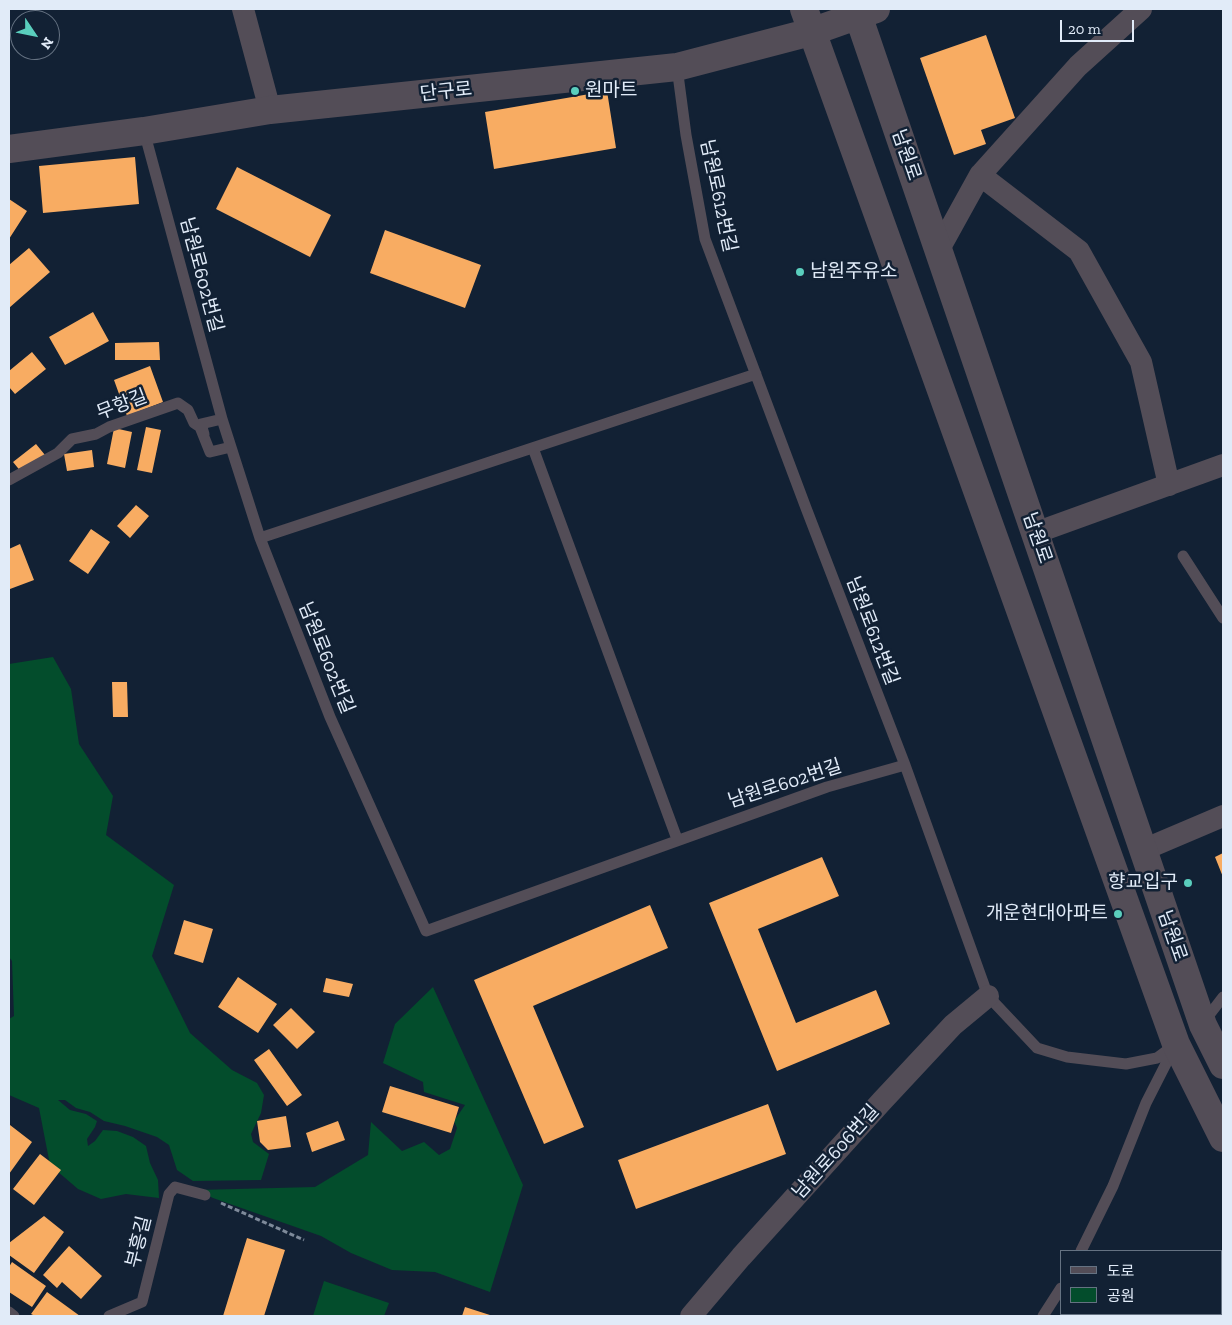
<!DOCTYPE html>
<meta charset="utf-8">
<style>
body{margin:0}
#map{position:relative;width:1232px;height:1325px;overflow:hidden;background:#122134;font-family:"Zilla Slab","Noto Sans KR",serif}
canvas{display:block}
.frame{position:absolute;inset:0;border:10px solid #e1ebf8;pointer-events:none}
.legend{position:absolute;left:1060px;top:1250px;width:162px;height:65px;box-sizing:border-box;background:#122134;border:1px solid #657282;margin:0;padding:6px 9px;list-style:none;font-size:15px;color:#e1ebf8}
.legend li{display:flex;align-items:center;gap:10px;height:25px}
.legend b{width:25px;border:1px solid #657282}
.north{position:absolute;left:10px;top:10px;width:50px;height:50px;box-sizing:border-box;background:#122134;border:1px solid #657282;border-radius:50%;rotate:124deg;font-size:14px;font-weight:700;line-height:20px;text-align:center;color:#e1ebf8}
.north::after{content:'';display:block;margin:auto;width:18px;height:22px;background:#5acebd;clip-path:polygon(50% 0,100% 100%,50% 72%,0 100%)}
.scale{position:absolute;left:1060px;top:20px;width:74px;height:22px;box-sizing:border-box;border:2px solid #e1ebf8;border-top:0;padding-left:6px;font-size:15px;line-height:18px;white-space:nowrap;color:#e1ebf8;-webkit-text-stroke:4px #122134;paint-order:stroke}
</style>
<div id="map">
<canvas width="1232" height="1325"></canvas>
<div class="frame"></div>
<ul class="legend">
<li><b style="height:6px;background:#534d57"></b>도로</li>
<li><b style="height:14px;background:#034d2c"></b>공원</li>
</ul>
<div class="north">N</div>
<div class="scale">20 m</div>
</div>
<script>
const context = document.querySelector('canvas').getContext('2d');
context.lineJoin = 'round';
function paint(path, color) {
  context.fillStyle = color;
  context.fill(path, 'evenodd');
}
function shape(rows) {
  const path = new Path2D();
  for (const r of rows) {
    path.moveTo(r[0], r[1]);
    for (let i = 2; i < r.length; i += 2) path.lineTo(r[i], r[i + 1]);
  }
  return path;
}
function strokePath(path, color, width, dash) {
  context.strokeStyle = color;
  context.lineWidth = width;
  context.lineCap = dash ? 'butt' : 'round';
  context.setLineDash(dash || []);
  context.stroke(path);
}
function write(font, color, halo, rows, align = 'center') {
  context.font = font + ' "Zilla Slab","Noto Sans KR",serif';
  context.lineWidth = 5;
  context.setLineDash([]);
  context.textBaseline = 'middle';
  context.strokeStyle = halo;
  context.fillStyle = color;
  for (const [text, x, y, turn = 0] of rows) {
    context.save();
    context.translate(x, y);
    context.rotate((+turn || 0) * Math.PI / 180);
    context.textAlign = isNaN(turn) ? turn : align;
    if (halo) context.strokeText(text, 0, 0);
    context.fillText(text, 0, 0);
    context.restore();
  }
}
paint(shape([
 [53,657,71,689,79,744,113,796,106,835,174,885,152,956,190,1033,232,1070,257,1083,264,1095,261,1113,251,1134,253,1142,269,1154,261,1180,193,1181,177,1170,169,1145,157,1137,125,1126,104,1121,90,1112,76,1108,65,1100,58,1100,70,1110,86,1114,97,1121,95,1127,87,1139,88,1146,95,1141,103,1130,117,1131,133,1137,146,1146,150,1163,158,1180,159,1198,126,1194,101,1199,78,1189,50,1165,39,1108,9,1095,9,1019,14,1016,12,961,9,957,9,664],
 [433,987,523,1185,490,1292,435,1272,392,1270,351,1253,321,1236,213,1198,197,1190,315,1187,368,1155,371,1122,402,1151,424,1142,439,1155,450,1149,457,1128,454,1121,465,1105,424,1092,423,1082,383,1063,395,1024],
 [324,1281,389,1303,384,1316,313,1316]
]), '#034d2c');
paint(shape([
 [986,35,1015,118,981,130,986,144,954,155,920,58],
 [607,91,616,148,494,169,485,112],
 [135,157,139,204,43,213,39,166],
 [237,167,331,215,310,257,216,209],
 [9,199,27,211,9,239],
 [385,230,481,265,465,308,370,273],
 [29,248,50,272,9,308,9,265],
 [93,312,109,341,65,365,49,337],
 [159,342,160,360,115,360,115,343],
 [32,352,46,369,15,394,9,387,9,371],
 [150,366,163,402,127,416,114,380],
 [146,427,161,430,152,473,137,470],
 [114,428,132,432,125,468,107,464],
 [36,444,45,455,22,473,13,462],
 [92,450,94,467,67,471,64,454],
 [136,505,149,516,130,538,117,526],
 [91,529,110,542,88,574,69,561],
 [20,544,34,580,10,589,9,549],
 [112,682,127,682,128,717,113,717],
 [1223,853,1223,877,1215,857],
 [822,857,839,896,758,929,796,1023,876,990,890,1024,777,1071,709,903],
 [650,905,668,948,533,1006,584,1127,544,1144,474,980],
 [184,920,213,929,203,963,174,954],
 [238,977,277,1004,258,1033,218,1007],
 [326,978,353,984,349,997,323,992],
 [291,1008,315,1032,297,1049,273,1025],
 [269,1049,302,1095,287,1106,254,1060],
 [390,1086,459,1107,451,1133,382,1112],
 [768,1104,786,1154,636,1209,618,1160],
 [286,1116,291,1147,268,1150,260,1142,257,1121],
 [338,1121,345,1140,312,1152,306,1133],
 [10,1125,32,1142,9,1174,9,1126],
 [40,1154,61,1170,34,1205,13,1189],
 [44,1216,64,1232,34,1273,9,1255,9,1243],
 [247,1238,285,1250,264,1316,223,1316],
 [69,1246,102,1276,81,1299,62,1282,57,1288,43,1275],
 [12,1262,46,1286,32,1307,9,1292,9,1267],
 [47,1292,80,1316,35,1316,31,1314],
 [465,1307,493,1316,462,1316]
]), '#f8ac62');
strokePath(shape([
 [221,1203,304,1240]
]), '#7e8a9a', 3, [5, 2.5]);
strokePath(shape([
 [677,67,686,135,705,239,806,508,905,765,988,996,1037,1048,1067,1057,1126,1064,1157,1058,1176,1044],
 [144,131,222,419,260,538,330,717,426,931,827,787,905,765],
 [204,434,201,424,222,419],
 [533,448,677,839],
 [9,480,58,453,72,439,96,434,109,427,178,403,188,410,194,423,200,427,210,452,231,447],
 [260,538,756,374],
 [1183,556,1223,618],
 [1203,1023,1223,997],
 [1081,1251,1113,1186,1146,1103,1175,1046],
 [9,1312,14,1316],
 [109,1316,142,1302,169,1194,175,1187,205,1195],
 [1043,1316,1061,1288]
]), '#534d57', 11);
strokePath(shape([
 [243,9,270,110],
 [980,175,1079,251,1141,362,1169,485],
 [938,251,980,175,1078,66,1141,9],
 [1035,533,1223,465],
 [1143,850,1223,816],
 [691,1316,741,1257,882,1101,953,1025,988,996]
]), '#534d57', 22);
strokePath(shape([
 [804,9,1176,1044,1223,1138],
 [856,9,1203,1025,1223,1065],
 [9,149,144,131,270,110,677,67,811,32,876,9]
]), '#534d57', 28);
for (const [x, y, r, color] of [
 [575,91,5,"#5acebd"],
 [800,272,5,"#5acebd"],
 [1188,883,5,"#5acebd"],
 [1118,914,5,"#5acebd"]
]) {
  const dot = new Path2D();
  dot.arc(x, y, r, 0, 2 * Math.PI);
  context.fillStyle = color;
  context.fill(dot);
  strokePath(dot, '#122134', 2);
}
write('19px', '#e1ebf8', '#122134', [
 ["원마트",585,91],
 ["남원주유소",810,272],
 ["향교입구",1178,883,"right"],
 ["개운현대아파트",1108,914,"right"]
], 'left');
write('19px', '#e1ebf8', '#122134', [
 ["단구로",446,92,-6],
 ["남원로",906,155,71],
 ["남원로612번길",718,196,78],
 ["남원로602번길",201,275,75],
 ["무항길",122,405,-21],
 ["남원로",1037,538,71],
 ["남원로612번길",872,631,69],
 ["남원로602번길",326,658,68],
 ["남원로602번길",785,784,-18],
 ["남원로",1172,936,71],
 ["남원로606번길",836,1152,-48],
 ["부흥길",139,1242,-76]
]);
</script>
